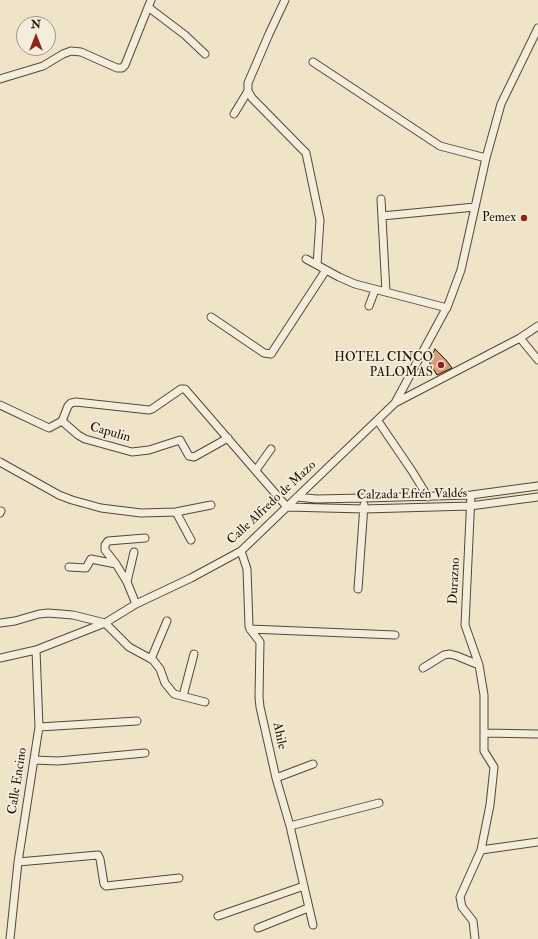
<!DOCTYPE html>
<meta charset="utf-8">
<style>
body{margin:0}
#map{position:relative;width:538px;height:939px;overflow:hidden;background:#efe4c8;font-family:"IM FELL Double Pica",serif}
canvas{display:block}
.north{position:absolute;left:16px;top:16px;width:40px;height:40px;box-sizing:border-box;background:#f5eddb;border:1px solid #a09686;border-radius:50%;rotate:0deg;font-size:11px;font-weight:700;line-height:16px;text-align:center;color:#201406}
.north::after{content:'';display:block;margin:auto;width:14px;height:18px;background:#8f2418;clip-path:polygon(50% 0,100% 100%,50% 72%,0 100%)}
</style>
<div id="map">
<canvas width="538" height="939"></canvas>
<div class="north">N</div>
</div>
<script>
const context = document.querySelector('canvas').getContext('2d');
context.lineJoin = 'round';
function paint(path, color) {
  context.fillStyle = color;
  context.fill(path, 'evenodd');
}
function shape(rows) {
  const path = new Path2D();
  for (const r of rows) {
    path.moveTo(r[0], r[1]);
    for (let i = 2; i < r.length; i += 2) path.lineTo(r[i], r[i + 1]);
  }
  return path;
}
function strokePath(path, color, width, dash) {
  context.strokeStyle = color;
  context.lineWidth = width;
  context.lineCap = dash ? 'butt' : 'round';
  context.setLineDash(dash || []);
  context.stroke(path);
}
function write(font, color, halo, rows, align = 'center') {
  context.font = font + ' "IM FELL Double Pica",serif';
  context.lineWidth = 3.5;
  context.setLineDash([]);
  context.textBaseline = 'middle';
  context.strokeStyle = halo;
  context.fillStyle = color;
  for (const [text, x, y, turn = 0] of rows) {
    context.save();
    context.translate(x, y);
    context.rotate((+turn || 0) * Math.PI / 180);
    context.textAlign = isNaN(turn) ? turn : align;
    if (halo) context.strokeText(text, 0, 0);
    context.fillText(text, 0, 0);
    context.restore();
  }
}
const building = shape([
 [435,349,446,360,452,368,437,375,429,362,435,349]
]);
paint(building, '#d99c77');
strokePath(building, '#201406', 1);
const street = shape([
 [285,0,269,34,248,83,248,91,252,98,306,153,320,220,317,265],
 [148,7,185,35,205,54],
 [313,62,440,146,486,158],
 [0,79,43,66,63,54,71,51,81,52,117,68,122,68,125,65,151,0],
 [234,114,248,91],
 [381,199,386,292],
 [382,216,475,207],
 [306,259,339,277,355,284,447,308],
 [369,306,375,290],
 [211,317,264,353,271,354,326,270],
 [520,338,538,360],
 [395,403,448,305,461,270,486,158,501,104,538,28],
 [0,405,49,428,62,421,68,406,71,403,76,402,149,410,152,409,181,389,185,389,287,507],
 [62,421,78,435,85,439,132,452,149,450,180,440,189,456,194,457,228,438],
 [378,421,412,471,428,497],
 [0,462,59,495,72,500,101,508,141,513,176,512,211,505],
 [256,470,271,449],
 [471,495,465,625,479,665,484,695,484,751,494,767,490,805,481,850,460,897,462,907,473,921,475,939],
 [297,497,316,499,364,498,471,495,538,486],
 [287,507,364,509,470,506,538,497],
 [176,512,191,540],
 [0,513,1,511],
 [241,551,247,569,249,626,250,629,260,642,259,697,260,707,276,778,290,826,313,925],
 [134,552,127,582,136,604],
 [116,564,105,550,105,545,108,541,145,538],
 [69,567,86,568,91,559,116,564,127,582],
 [358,589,364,505],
 [0,623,15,621,39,614,48,613,73,615,105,623,129,647,153,660,160,669,165,683,174,694,205,702],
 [250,629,395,635],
 [0,658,36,650,105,623,136,604,191,578,241,551,395,403,520,338,538,326],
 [151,659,167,621],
 [423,668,444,655,450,654,457,656,479,665],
 [183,696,194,654],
 [39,727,137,721],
 [484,733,538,734],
 [34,760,58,761,145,753],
 [276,778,313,764],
 [290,826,379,803],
 [481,850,538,842],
 [18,862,98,855,100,859,104,884,106,886,179,878],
 [218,916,304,886],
 [258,928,308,908],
 [10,939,18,862,39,727,36,650]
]);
strokePath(street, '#544836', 9);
strokePath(street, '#f5eddb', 7);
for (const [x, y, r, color] of [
 [524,218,4,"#8f2418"],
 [441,365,4,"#8f2418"]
]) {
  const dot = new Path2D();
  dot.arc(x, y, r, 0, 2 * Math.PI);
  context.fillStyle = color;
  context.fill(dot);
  strokePath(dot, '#f5eddb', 1.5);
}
write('13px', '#201406', '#f5eddb', [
 ["Pemex",516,218],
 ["HOTEL CINCO",433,358],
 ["PALOMAS",433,373]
], 'right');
write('13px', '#201406', '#f5eddb', [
 ["Capulin",110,433,16],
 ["Calzada Efrén Valdés",412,495,-1],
 ["Calle Alfredo de Mazo",272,503,-43],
 ["Durazno",455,581,-87],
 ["Ahile",279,736,78],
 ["Calle Encino",18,781,-81]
]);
</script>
